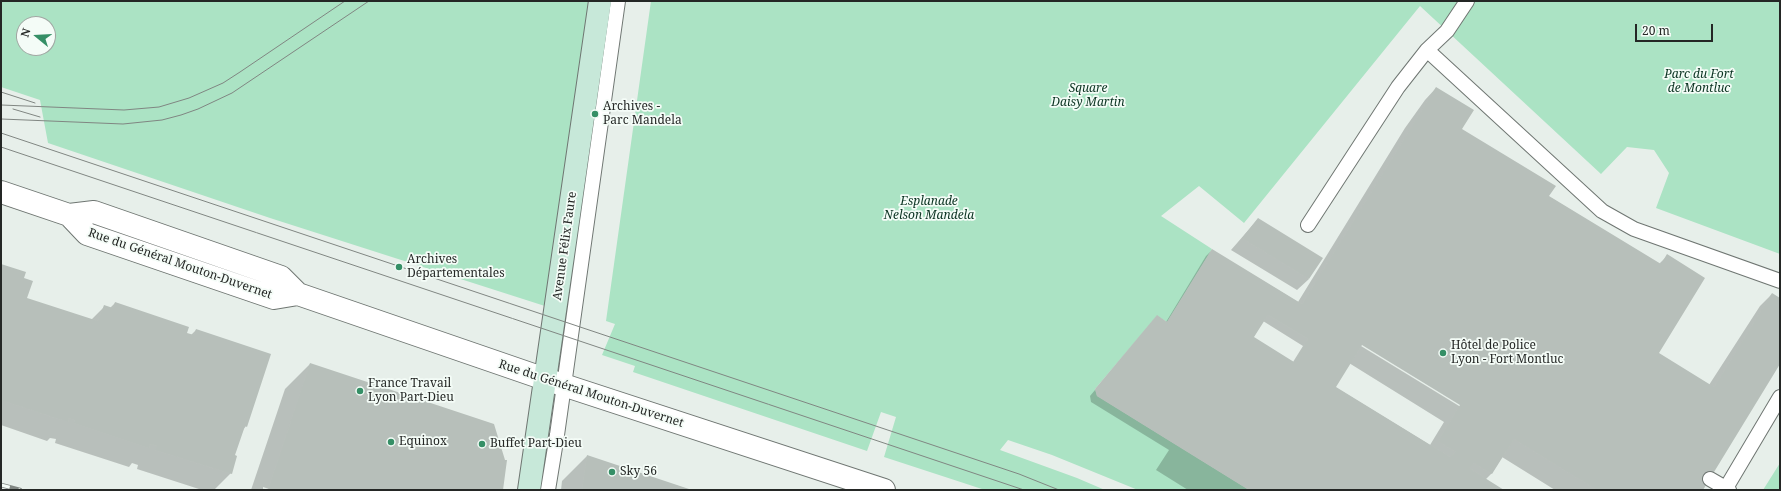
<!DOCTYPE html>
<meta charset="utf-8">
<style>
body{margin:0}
#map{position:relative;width:1781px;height:491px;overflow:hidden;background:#e7efea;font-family:"Noto Serif",serif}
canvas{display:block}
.frame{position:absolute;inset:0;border:2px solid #242725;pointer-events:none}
.north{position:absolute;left:16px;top:16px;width:40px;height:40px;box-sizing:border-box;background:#f4fcf7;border:1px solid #a1a7a3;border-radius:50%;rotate:288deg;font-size:11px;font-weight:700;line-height:16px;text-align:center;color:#242725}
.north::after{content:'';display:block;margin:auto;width:14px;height:18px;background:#358f66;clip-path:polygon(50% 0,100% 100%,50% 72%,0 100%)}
.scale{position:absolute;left:1635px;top:24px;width:78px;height:18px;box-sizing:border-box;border:2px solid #242725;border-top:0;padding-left:5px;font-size:12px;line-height:14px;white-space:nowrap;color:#242725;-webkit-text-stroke:3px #f4fcf7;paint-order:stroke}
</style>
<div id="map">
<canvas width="1781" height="491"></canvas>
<div class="frame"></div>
<div class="north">N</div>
<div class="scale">20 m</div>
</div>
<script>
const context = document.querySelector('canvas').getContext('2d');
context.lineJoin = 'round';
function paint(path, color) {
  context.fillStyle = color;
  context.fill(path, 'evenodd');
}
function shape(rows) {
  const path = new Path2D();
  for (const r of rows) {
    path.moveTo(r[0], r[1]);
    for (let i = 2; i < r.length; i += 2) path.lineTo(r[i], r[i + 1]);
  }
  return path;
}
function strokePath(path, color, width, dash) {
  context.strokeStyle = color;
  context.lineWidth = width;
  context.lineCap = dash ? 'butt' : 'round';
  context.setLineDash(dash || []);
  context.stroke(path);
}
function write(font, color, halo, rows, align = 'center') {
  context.font = font + ' "Noto Serif",serif';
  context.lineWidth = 3.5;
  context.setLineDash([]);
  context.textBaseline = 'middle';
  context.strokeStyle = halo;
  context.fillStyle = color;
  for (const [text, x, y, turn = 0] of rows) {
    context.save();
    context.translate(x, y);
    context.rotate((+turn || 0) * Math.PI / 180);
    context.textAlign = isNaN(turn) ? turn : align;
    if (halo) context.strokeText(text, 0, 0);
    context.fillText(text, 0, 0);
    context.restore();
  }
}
paint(shape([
 [1,1,592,1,548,307,270,218,48,143,40,100,1,87],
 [24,24,48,24,48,48,24,48],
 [651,1,1780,1,1780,254,1656,208,1669,173,1654,150,1627,147,1601,174,1420,6,1244,223,1199,186,1161,216,1212,249,1167,322,1157,316,1095,389,1097,396,1249,490,1138,490,1052,455,1008,440,1000,450,1077,478,1105,490,985,490,884,457,896,417,881,412,867,451,633,372,635,366,602,355,615,324,606,321],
 [1780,463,1780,490,1763,490]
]), '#abe3c4');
paint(shape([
 [1436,88,1459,133,1548,196,1659,264,1667,256,1657,353,1709,385,1760,306,1772,294,1780,299,1780,362,1702,490,1555,490,1502,457,1492,473,1485,480,1502,490,1188,490,1156,470,1169,450,1091,402,1090,396,1151,323,1166,322,1206,256,1212,250,1298,302,1405,128,1425,100],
 [1263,321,1303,346,1293,362,1253,338],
 [1361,343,1465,407,1464,409,1361,346],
 [1349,363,1444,422,1430,445,1335,387],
 [1258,219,1309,279,1297,290,1231,250],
 [1,265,22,278,26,299,91,320,105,306,110,308,115,303,186,334,191,335,196,330,246,426,242,431,234,455,231,473,214,490,202,490,137,469,138,465,132,463,129,467,55,443,56,439,50,438,47,441,1,425],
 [310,364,502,490,272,490,263,487,263,489,266,490,251,490,285,389],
 [587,456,690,490,561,490,562,481]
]), '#0003');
paint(shape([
 [1436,87,1474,110,1462,129,1556,186,1549,196,1661,264,1667,254,1705,278,1659,353,1714,387,1772,293,1780,298,1780,364,1703,490,1597,490,1514,439,1492,474,1474,463,1469,468,1504,490,1249,490,1097,396,1095,389,1157,315,1167,322,1212,249,1302,304],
 [1268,315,1308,339,1294,362,1254,337],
 [1362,345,1460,405,1438,441,1456,452,1450,457,1336,387],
 [1258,218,1323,258,1309,279,1242,238],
 [1,264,26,272,24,278,33,281,27,298,98,321,104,305,113,308,115,302,189,327,187,333,194,335,196,329,271,354,247,427,245,426,235,455,237,456,232,474,155,450,157,446,150,444,149,448,74,423,75,420,69,418,68,422,1,400],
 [310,363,494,424,505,460,507,460,503,490,268,490],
 [587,455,692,490,582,490]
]), '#b7bfba');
const service = shape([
 [1427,50,1602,211,1634,229,1780,281],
 [1308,225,1398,87,1427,50,1447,31,1467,1],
 [1710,479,1729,490],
 [1726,488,1780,397],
 [548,490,557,435,618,1]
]);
const minor = shape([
 [1,192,69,215,94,212,281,277,298,294,545,379,884,490],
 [69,215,87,234,274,298,298,294]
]);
const secondary = shape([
 [529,490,600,1]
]);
strokePath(service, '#6f7672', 16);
strokePath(minor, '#6f7672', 24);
strokePath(secondary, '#6f7672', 24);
strokePath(service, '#fff', 14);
strokePath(minor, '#fff', 22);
strokePath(secondary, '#c7e8d9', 22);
strokePath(shape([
 [1,92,35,103],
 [1,105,124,110,159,107,189,98,223,83,240,72,345,1],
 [13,109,40,117],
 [1,119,123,124,162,120,181,115,198,109,232,93,369,1],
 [1,133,1019,474,1059,490],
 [1,147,1024,490]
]), '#808682', 1);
const rail = shape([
 [1,485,20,490]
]);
strokePath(rail, '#808682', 4.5);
strokePath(rail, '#f4fcf7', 3, [9]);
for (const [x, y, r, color] of [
 [595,114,4,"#358f66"],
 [399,267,4,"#358f66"],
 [1443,353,4,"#358f66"],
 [360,391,4,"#358f66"],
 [391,442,4,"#358f66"],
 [482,444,4,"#358f66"],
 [612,472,4,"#358f66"]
]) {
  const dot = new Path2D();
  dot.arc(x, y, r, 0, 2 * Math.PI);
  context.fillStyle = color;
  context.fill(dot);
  strokePath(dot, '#f4fcf7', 1.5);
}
write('italic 12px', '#093220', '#f4fcf7', [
 ["Parc du Fort",1699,75],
 ["de Montluc",1699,89],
 ["Square",1088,89],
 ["Daisy Martin",1088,103],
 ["Esplanade",929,202],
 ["Nelson Mandela",929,216]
]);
write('12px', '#242725', '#f4fcf7', [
 ["Archives -",603,107],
 ["Parc Mandela",603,121],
 ["Archives",407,260],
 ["Départementales",407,274],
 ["Hôtel de Police",1451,346],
 ["Lyon - Fort Montluc",1451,360],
 ["France Travail",368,384],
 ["Lyon Part-Dieu",368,398],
 ["Equinox",399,442],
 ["Buffet Part-Dieu",490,444],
 ["Sky 56",620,472]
], 'left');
write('12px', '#242725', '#f4fcf7', [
 ["Avenue Félix Faure",565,246,-82],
 ["Rue du Général Mouton-Duvernet",180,264,19],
 ["Rue du Général Mouton-Duvernet",591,394,18]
]);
</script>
